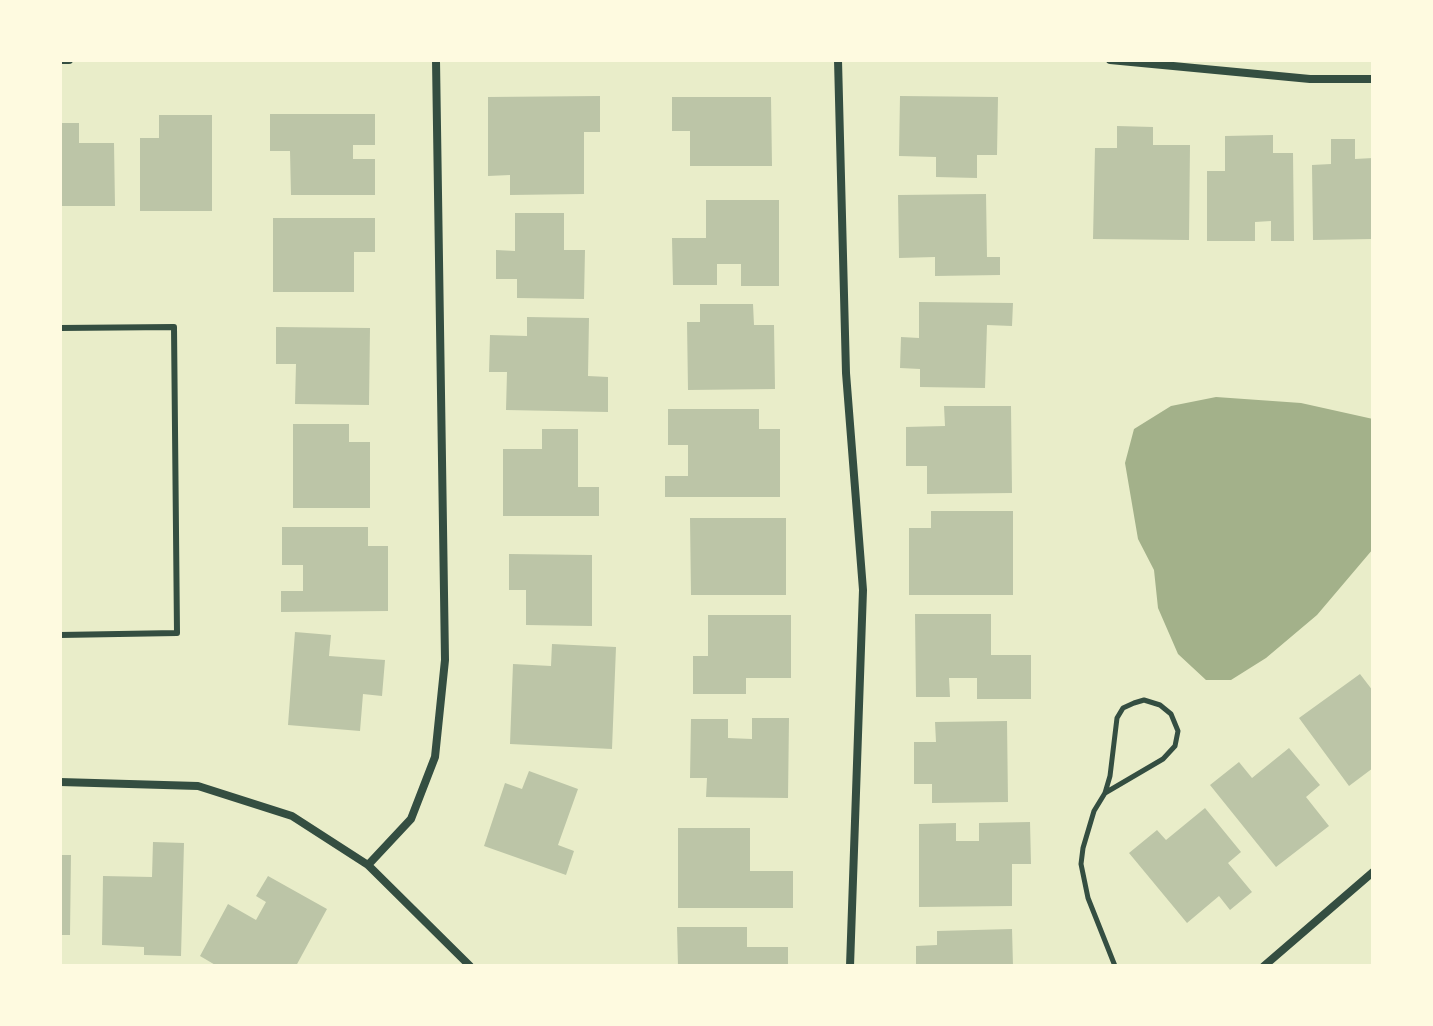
<!DOCTYPE html>
<style>
body{margin:0}
#map{position:relative;width:1433px;height:1026px;overflow:hidden;background:#e9edc9;font-family:"Fira Sans Condensed",sans-serif}
canvas{display:block}
.frame{position:absolute;inset:0;border:62px solid #fefae0;pointer-events:none}
</style>
<div id="map">
<canvas width="1433" height="1026"></canvas>
<div class="frame"></div>
</div>
<script>
const context = document.querySelector('canvas').getContext('2d');
context.lineJoin = 'round';
function paint(path, color) {
  context.fillStyle = color;
  context.fill(path, 'evenodd');
}
function shape(rows) {
  const path = new Path2D();
  for (const r of rows) {
    path.moveTo(r[0], r[1]);
    for (let i = 2; i < r.length; i += 2) path.lineTo(r[i], r[i + 1]);
  }
  return path;
}
function strokePath(path, color, width, dash) {
  context.strokeStyle = color;
  context.lineWidth = width;
  context.lineCap = dash ? 'butt' : 'round';
  context.setLineDash(dash || []);
  context.stroke(path);
}
paint(shape([
 [1216,397,1301,403,1373,419,1373,549,1317,615,1266,658,1231,680,1206,680,1178,654,1158,608,1154,570,1138,539,1125,463,1134,429,1171,406]
]), '#a3b18a');
paint(shape([
 [600,96,600,132,584,132,584,194,510,195,510,175,488,176,488,97],
 [900,96,998,97,997,155,977,155,977,178,936,177,936,157,899,156],
 [672,97,771,97,772,166,690,166,690,131,672,131],
 [270,114,375,114,375,145,353,145,353,159,375,159,375,195,291,195,290,151,270,151],
 [159,115,212,115,212,211,140,211,140,138,159,138],
 [60,123,79,123,79,143,114,143,115,206,60,206],
 [1117,126,1153,127,1153,145,1190,145,1189,240,1093,239,1095,148,1117,148],
 [1273,135,1273,153,1293,153,1294,241,1271,241,1271,221,1255,222,1255,241,1207,241,1207,171,1225,171,1225,136],
 [1331,139,1355,139,1355,159,1373,158,1373,239,1313,240,1312,165,1331,164],
 [986,194,987,257,1000,257,1000,275,935,276,935,257,899,258,898,195],
 [706,200,779,200,779,286,741,286,741,264,717,264,717,285,673,285,672,238,706,238],
 [515,213,564,213,564,250,585,250,584,299,517,298,517,279,496,279,496,250,515,251],
 [273,218,375,218,375,252,354,252,354,292,273,292],
 [919,302,1013,303,1012,326,987,325,985,388,920,387,920,369,900,368,901,337,919,338],
 [700,304,753,304,754,325,774,325,775,389,688,390,687,322,700,322],
 [527,317,589,318,588,376,608,377,608,412,506,410,507,372,489,372,490,335,527,336],
 [276,327,370,328,369,405,295,404,296,364,276,364],
 [944,406,1011,406,1012,493,927,494,927,466,906,466,906,427,945,426],
 [668,409,759,409,759,429,780,429,780,497,665,497,665,476,688,476,688,445,668,445],
 [293,424,349,424,349,442,370,442,370,508,293,508],
 [542,429,578,429,578,487,599,487,599,516,503,516,503,449,542,449],
 [931,511,1013,511,1013,595,909,595,909,528,931,528],
 [690,518,786,518,786,595,691,595],
 [282,527,368,527,368,546,388,546,388,611,281,612,281,591,303,591,303,565,282,565],
 [509,554,592,555,592,626,526,625,526,590,509,590],
 [915,614,991,614,991,655,1031,655,1031,699,977,699,977,678,949,678,950,697,916,697],
 [708,615,791,615,791,678,746,678,746,694,693,694,693,656,708,656],
 [295,632,331,635,329,656,385,660,382,696,363,694,360,731,288,725],
 [552,644,616,647,612,749,510,744,513,664,551,666],
 [1360,674,1373,691,1373,768,1349,786,1299,718],
 [752,718,789,718,788,798,706,797,707,778,690,778,691,719,728,719,728,738,752,739],
 [1007,721,1008,802,932,803,932,784,914,784,914,742,936,742,935,722],
 [1289,748,1320,785,1306,797,1329,826,1276,867,1210,785,1239,762,1252,778],
 [529,771,578,789,558,845,574,851,566,875,484,846,505,783,522,789],
 [1205,808,1241,852,1228,863,1252,892,1230,910,1219,896,1187,923,1129,853,1157,830,1166,840],
 [1030,822,1031,864,1012,864,1012,906,919,907,919,824,956,823,956,841,979,841,979,823],
 [678,828,750,828,750,871,793,871,793,908,678,908],
 [153,842,184,843,181,956,144,955,144,947,102,945,103,876,152,877],
 [60,855,71,855,70,935,60,935],
 [268,876,327,909,296,966,217,966,200,956,228,904,256,920,266,902,256,896],
 [677,927,747,927,747,947,788,947,788,966,678,966],
 [1012,929,1013,966,916,966,916,946,937,945,937,931]
]), '#bcc5a7');
strokePath(shape([
 [1105,793,1163,759,1175,746,1178,731,1171,714,1160,705,1144,700,1134,703,1123,708,1117,718,1110,776,1105,793,1094,811,1083,848,1081,864,1088,898,1115,966]
]), '#344e41', 5);
strokePath(shape([
 [60,328,174,327,177,633,60,635]
]), '#344e41', 6);
strokePath(shape([
 [60,60,69,60],
 [838,60,846,373,863,590,850,966],
 [1110,60,1310,79,1373,79],
 [60,782,198,786,292,816,368,865,470,966],
 [368,865,411,819,435,757,445,660,436,60],
 [1264,966,1373,872]
]), '#344e41', 8);
</script>
